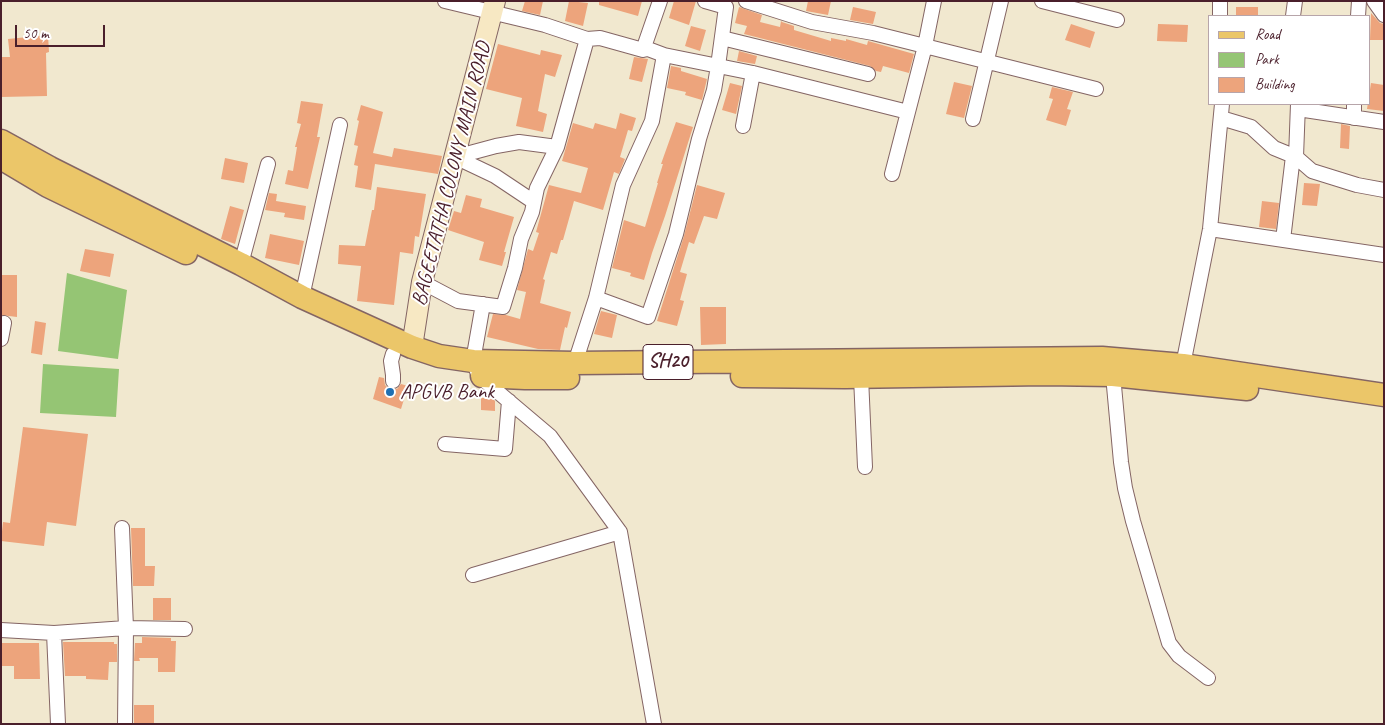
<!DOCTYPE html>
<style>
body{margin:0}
#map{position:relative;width:1385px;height:725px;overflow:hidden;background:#f1e8cf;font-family:Caveat,sans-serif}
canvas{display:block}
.frame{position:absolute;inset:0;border:2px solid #4a1f2b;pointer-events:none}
.legend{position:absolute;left:1208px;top:15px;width:162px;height:90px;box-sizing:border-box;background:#fff;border:1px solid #b7a5aa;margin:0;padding:6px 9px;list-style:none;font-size:15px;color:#4a1f2b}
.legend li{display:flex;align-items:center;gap:10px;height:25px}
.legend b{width:25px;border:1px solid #b7a5aa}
.scale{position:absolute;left:15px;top:25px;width:90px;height:22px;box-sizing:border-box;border:2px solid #4a1f2b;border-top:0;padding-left:6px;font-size:15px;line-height:18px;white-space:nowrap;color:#4a1f2b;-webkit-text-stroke:4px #fff;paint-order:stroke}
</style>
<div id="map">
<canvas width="1385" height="725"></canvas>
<div class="frame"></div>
<ul class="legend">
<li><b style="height:6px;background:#ebc669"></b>Road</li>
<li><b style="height:14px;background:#95c574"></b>Park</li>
<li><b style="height:14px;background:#eda47c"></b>Building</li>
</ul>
<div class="scale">50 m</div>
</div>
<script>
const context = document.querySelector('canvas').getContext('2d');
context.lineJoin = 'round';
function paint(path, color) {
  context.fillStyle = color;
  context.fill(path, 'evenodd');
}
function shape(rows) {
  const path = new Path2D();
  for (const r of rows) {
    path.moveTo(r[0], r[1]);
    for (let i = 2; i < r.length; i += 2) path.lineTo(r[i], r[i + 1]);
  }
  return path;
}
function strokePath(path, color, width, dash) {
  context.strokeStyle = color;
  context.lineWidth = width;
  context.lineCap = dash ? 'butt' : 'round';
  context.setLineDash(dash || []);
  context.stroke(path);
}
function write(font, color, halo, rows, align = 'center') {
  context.font = font + ' Caveat,sans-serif';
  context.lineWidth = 4;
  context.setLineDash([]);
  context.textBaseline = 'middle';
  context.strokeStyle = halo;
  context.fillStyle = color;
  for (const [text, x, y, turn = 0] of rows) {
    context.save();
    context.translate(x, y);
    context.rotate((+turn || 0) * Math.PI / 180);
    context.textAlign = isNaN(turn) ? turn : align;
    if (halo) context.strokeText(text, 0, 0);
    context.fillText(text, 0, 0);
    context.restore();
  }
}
paint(shape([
 [67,273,127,290,118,359,58,351],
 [43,364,119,369,116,417,40,413]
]), '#95c574');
paint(shape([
 [525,1,543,1,540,15,522,11],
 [569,1,588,3,583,26,565,21],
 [599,1,642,1,638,16,599,5],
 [674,1,696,1,689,25,669,18],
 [808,1,831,1,828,15,806,11],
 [739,7,762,15,760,22,780,27,781,21,782,22,794,26,794,30,831,41,831,38,846,41,846,39,867,45,868,41,914,54,909,73,883,66,881,72,876,71,870,66,744,34,747,26,735,23],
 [853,7,876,12,873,24,850,20],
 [1236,7,1258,7,1258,16,1236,16],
 [1371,13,1380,23,1384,24,1384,40,1370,40],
 [1071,24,1095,32,1090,48,1065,40],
 [1158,24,1188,25,1187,42,1157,41],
 [691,26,706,30,700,51,685,46],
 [48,35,49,52,46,53,47,96,1,97,1,57,10,57,8,39],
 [498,44,540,55,541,50,562,55,555,77,545,74,538,111,547,114,543,132,516,126,522,98,486,89],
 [739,51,757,56,755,64,737,61],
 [634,57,648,59,642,82,629,79],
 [671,66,681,68,681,71,707,79,702,100,685,95,686,92,667,88],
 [954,82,972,86,964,118,946,114],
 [730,83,742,86,736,114,722,110],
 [1371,83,1384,85,1384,111,1367,109],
 [1052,87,1073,92,1067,109,1071,110,1066,126,1046,120,1053,99,1049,98],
 [301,101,323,104,317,137,320,137,308,189,285,184,288,170,293,171,297,147,295,147,301,124,297,123],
 [361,105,383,112,373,153,392,157,394,148,442,156,438,174,375,164,371,190,355,187,358,166,354,165,358,146,354,145,359,121,357,120],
 [620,113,636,118,632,131,628,130,620,157,625,159,619,174,614,172,603,210,574,201,563,240,561,240,557,254,551,252,543,279,545,280,540,303,571,312,567,328,565,327,560,350,538,349,487,337,493,314,506,315,520,319,526,292,517,290,528,249,533,251,539,233,536,232,549,185,581,193,588,168,562,161,573,123,593,129,595,123,616,129],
 [676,122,693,127,665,216,652,253,644,280,630,276,631,273,612,268,624,220,645,227,658,183,657,183,663,164,661,164],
 [1341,124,1350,126,1349,149,1340,148],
 [225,158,248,163,244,183,221,179],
 [1304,183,1320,184,1317,206,1302,205],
 [697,185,725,193,717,219,704,216,694,244,689,242,680,272,687,274,680,300,684,301,677,326,657,321,684,236],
 [377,187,426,194,419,237,415,236,413,254,400,252,394,305,357,301,361,266,338,264,339,245,365,246,372,210,374,210],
 [269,193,277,194,276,201,306,206,304,220,284,217,285,213,265,210],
 [466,195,482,199,480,207,514,217,504,252,506,252,502,266,479,260,484,242,448,230,454,211,461,213],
 [1262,201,1279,203,1276,229,1259,227],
 [230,206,244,210,235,244,221,239],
 [270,234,304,241,299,265,265,258],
 [85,249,114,254,110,277,80,271],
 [1,275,17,275,17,317,1,315],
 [700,307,726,307,726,344,701,345],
 [601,311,617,315,612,338,594,334],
 [35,321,46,323,42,355,31,353],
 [379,377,384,378,385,385,389,389,397,389,401,384,408,386,401,409,373,399],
 [481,398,492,398,495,401,495,411,481,410],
 [23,427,88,434,76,526,47,522,44,546,1,541,3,522,10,523],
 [131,528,145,528,145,566,155,566,154,586,133,586],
 [153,598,171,598,171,620,153,620],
 [142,637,171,638,171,641,176,641,175,672,158,672,158,658,139,658,140,661,134,661,135,643,142,643],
 [63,642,114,642,114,644,117,644,117,662,109,662,108,680,86,679,86,676,65,676],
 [1,643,39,643,40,679,14,679,14,666,1,666],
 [134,705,154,705,154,724,134,724]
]), '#eda47c');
const street = shape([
 [445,1,545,25,587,39,600,38,643,50],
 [746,1,812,22,873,33,1096,89],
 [1042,1,1117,20],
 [1220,1,1220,16],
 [1374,1,1384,15],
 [1293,16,1295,1],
 [1358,16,1359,1],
 [722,38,868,74],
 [664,55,753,73,908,112],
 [1298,109,1384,122],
 [1221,118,1251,127,1274,148,1296,157,1312,171,1357,185,1384,190],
 [1354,118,1354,104],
 [973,119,1001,1],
 [743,126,753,73],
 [557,147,587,39],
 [455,157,495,176,534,202],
 [1296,157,1298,104],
 [892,174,925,46,934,1],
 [1210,229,1384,255],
 [1283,240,1293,156],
 [241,264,268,164],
 [422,282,458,301,503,307,515,268,521,239,532,212,537,188,557,147,519,142,496,146,455,157],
 [302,297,340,125],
 [596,298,648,317,676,234,699,139,714,90,718,66,726,7,705,1],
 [483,304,473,361,479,376,550,436,620,532,654,724],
 [1,339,4,323],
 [575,363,596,298,623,185,652,121,664,55,648,49,643,50,660,1],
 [1183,365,1210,229,1222,104],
 [1113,375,1121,462,1125,488,1133,521,1169,643,1179,656,1208,678],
 [861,377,865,467],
 [393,381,393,375,391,361,393,354],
 [445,444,505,449,509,401],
 [122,528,126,628,125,724],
 [473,575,620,532],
 [1,630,54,633,126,628,185,629],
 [54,633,58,724]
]);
const secondary = shape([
 [412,347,422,282,495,1]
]);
const primary = shape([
 [1,141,50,168,241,264,302,297,412,347,439,356,473,361,575,363,1102,358,1183,365,1384,395],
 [1,158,48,186,186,253],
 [482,376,525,378,568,378],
 [742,376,845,377,1045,374,1113,375,1247,389]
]);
strokePath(street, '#846564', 16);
strokePath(secondary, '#846564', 22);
strokePath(primary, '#846564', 25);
strokePath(street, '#fff', 14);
strokePath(secondary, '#f7e8c3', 20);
strokePath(primary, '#ebc669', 22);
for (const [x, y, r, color] of [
 [390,392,5,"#1f6fb2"]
]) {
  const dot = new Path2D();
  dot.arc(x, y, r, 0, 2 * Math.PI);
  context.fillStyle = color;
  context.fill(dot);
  strokePath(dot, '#fff', 2);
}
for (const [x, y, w] of [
 [668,362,50]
]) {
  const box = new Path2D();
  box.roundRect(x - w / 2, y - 17.5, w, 35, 4);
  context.fillStyle = '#fff';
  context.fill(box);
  strokePath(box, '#4a1f2b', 1);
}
write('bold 20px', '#4a1f2b', null, [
 ["SH20",668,362]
]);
write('21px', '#4a1f2b', '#fff', [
 ["BAGEETATHA COLONY MAIN ROAD",452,174,-76]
]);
write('21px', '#4a1f2b', '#fff', [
 ["APGVB Bank",400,392]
], 'left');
</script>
